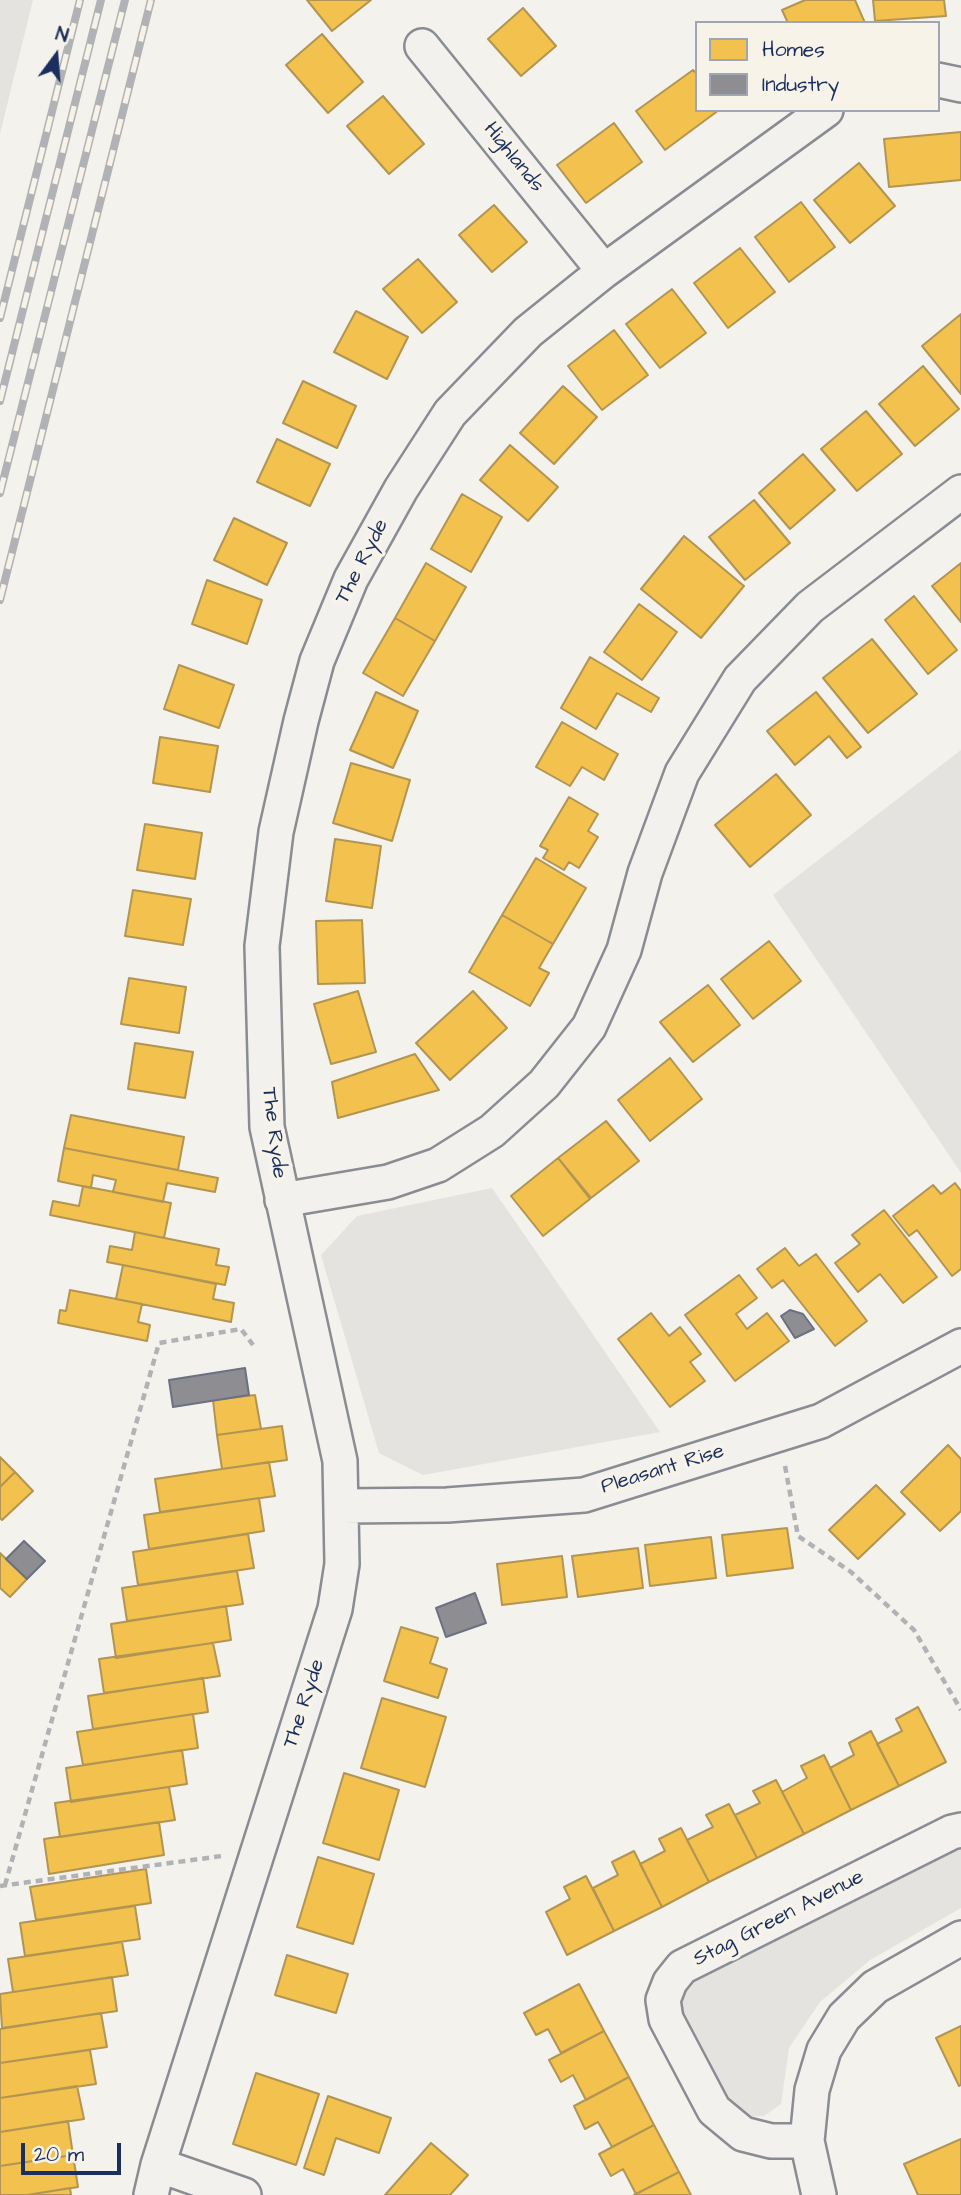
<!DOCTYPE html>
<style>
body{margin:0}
#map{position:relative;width:961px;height:2195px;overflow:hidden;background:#f4f2ec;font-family:"Architects Daughter",sans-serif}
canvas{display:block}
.legend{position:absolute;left:695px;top:21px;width:245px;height:91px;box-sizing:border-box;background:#f7f3e8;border:2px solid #9fa5b1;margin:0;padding:9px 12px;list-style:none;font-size:21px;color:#1b2f5e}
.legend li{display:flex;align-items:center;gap:14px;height:35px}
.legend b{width:35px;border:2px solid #9fa5b1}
.north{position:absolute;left:21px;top:21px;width:70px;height:70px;-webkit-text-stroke:5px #f7f3e8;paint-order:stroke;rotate:16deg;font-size:19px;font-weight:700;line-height:28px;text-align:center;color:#1b2f5e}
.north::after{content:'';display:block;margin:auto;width:24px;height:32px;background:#1b2f5e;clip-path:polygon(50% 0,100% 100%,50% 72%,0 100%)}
.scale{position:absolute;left:21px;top:2143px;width:100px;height:32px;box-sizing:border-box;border:4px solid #1b2f5e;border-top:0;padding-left:9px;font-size:21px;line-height:24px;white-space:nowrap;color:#1b2f5e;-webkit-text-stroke:5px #f7f3e8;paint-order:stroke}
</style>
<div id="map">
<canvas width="961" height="2195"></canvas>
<ul class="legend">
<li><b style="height:19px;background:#f2c14e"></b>Homes</li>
<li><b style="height:19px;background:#8d8d92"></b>Industry</li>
</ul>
<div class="north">N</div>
<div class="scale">20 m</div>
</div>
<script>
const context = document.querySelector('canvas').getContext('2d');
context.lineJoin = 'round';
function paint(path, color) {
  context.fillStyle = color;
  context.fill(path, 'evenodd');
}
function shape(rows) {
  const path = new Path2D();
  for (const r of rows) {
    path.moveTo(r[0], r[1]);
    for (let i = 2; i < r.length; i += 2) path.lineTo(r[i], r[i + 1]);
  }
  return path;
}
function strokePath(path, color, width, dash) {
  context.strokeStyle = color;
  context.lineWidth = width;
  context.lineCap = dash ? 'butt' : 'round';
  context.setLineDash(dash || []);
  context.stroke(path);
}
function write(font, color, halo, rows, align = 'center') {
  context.font = font + ' "Architects Daughter",sans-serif';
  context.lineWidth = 7;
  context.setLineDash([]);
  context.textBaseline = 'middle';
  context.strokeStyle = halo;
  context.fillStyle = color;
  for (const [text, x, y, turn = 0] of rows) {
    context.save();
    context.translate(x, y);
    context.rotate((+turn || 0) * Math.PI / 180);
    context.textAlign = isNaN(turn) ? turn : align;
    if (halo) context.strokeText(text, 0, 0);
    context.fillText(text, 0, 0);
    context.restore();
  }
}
paint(shape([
 [0,0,33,0,0,134],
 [961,750,961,1173,773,895],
 [492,1188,537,1253,660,1432,423,1475,379,1453,321,1255,357,1216],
 [961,1845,961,1908,870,1960,820,2002,789,2048,781,2104,764,2116,747,2117,733,2107,686,2032,678,2013,680,1992,697,1975]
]), '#e4e3df');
const homes = shape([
 [307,0,371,0,332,31,307,0],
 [805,0,855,0,865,23,788,23,782,10,805,0],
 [873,0,944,0,946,16,875,21,873,0],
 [523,8,556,46,521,76,488,39,523,8],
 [322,34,363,82,328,113,286,65,322,34],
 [693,70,697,74,697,110,719,110,665,150,636,111,693,70],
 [383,96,424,144,389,174,347,126,383,96],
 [614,123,642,162,586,203,557,165,614,123],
 [961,132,961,180,889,187,884,139,961,132],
 [859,163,895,206,850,243,814,200,859,163],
 [801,202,835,247,789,282,755,237,801,202],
 [494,205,527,242,492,272,459,235,494,205],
 [740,248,775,292,728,328,694,283,740,248],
 [418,259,457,302,422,333,383,289,418,259],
 [672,289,706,333,660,368,626,324,672,289],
 [356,311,408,337,387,379,334,352,356,311],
 [961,314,961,394,922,346,961,314],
 [614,330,648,375,602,410,568,366,614,330],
 [923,366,959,409,915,446,879,404,923,366],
 [303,381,356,406,337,448,283,423,303,381],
 [563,386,597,417,554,464,520,433,563,386],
 [866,411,902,454,857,491,821,449,866,411],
 [277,439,330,464,310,506,257,482,277,439],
 [510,445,558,487,528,521,480,480,510,445],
 [803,454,835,490,790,529,759,493,803,454],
 [462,494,502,517,471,572,431,549,462,494],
 [754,500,790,543,745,580,709,537,754,500],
 [234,518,287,543,267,585,214,560,234,518],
 [684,536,744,586,701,638,641,589,684,536],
 [426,563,466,587,435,641,395,618,426,563],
 [961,563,961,622,932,586,961,563],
 [207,580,262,600,247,644,192,624,207,580],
 [914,596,957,650,928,674,885,620,914,596],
 [639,604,677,632,642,680,604,652,639,604],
 [395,618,435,641,403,696,363,673,395,618],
 [872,639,917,694,868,733,823,678,872,639],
 [590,657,659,698,651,712,617,693,596,729,561,708,590,657],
 [179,665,234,685,219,728,164,709,179,665],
 [376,692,418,711,393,768,350,750,376,692],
 [816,692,861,747,847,758,829,736,795,765,767,731,816,692],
 [562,722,618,754,604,780,582,767,570,786,536,767,562,722],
 [160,737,218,746,210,792,153,783,160,737],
 [351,763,410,780,392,841,333,823,351,763],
 [776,774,811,815,750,867,715,825,776,774],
 [569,797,598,814,588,831,598,837,579,868,569,862,564,870,543,858,548,850,540,846,569,797],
 [145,824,202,833,195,879,137,870,145,824],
 [335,839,381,846,372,908,326,901,335,839],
 [536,858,586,888,553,944,502,915,536,858],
 [133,890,191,899,183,945,125,936,133,890],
 [502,915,553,944,539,968,549,973,530,1006,469,972,502,915],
 [362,920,365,983,318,984,316,921,362,920],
 [769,941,801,981,753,1019,721,979,769,941],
 [129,978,186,987,179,1033,121,1024,129,978],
 [708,985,740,1025,693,1062,660,1022,708,985],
 [358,991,376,1052,331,1064,314,1004,358,991],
 [473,991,507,1028,450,1080,416,1043,473,991],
 [135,1043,193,1052,185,1098,128,1089,135,1043],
 [415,1054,439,1090,338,1118,332,1082,415,1054],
 [670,1058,702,1099,650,1141,618,1100,670,1058],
 [71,1115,184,1137,178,1170,64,1148,71,1115],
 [606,1121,639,1161,591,1198,558,1158,606,1121],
 [64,1148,218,1178,215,1192,167,1183,163,1202,113,1192,116,1180,93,1175,91,1188,58,1181,64,1148],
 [558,1158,590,1199,543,1236,511,1196,558,1158],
 [955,1183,961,1191,961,1269,952,1276,917,1230,909,1236,893,1216,933,1185,941,1194,955,1183],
 [83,1186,171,1203,164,1238,50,1215,53,1201,79,1206,83,1186],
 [884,1210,937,1277,903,1303,880,1274,858,1292,835,1263,860,1244,852,1235,884,1210],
 [135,1232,219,1249,216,1265,229,1267,225,1285,107,1262,110,1246,132,1250,135,1232],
 [785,1248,799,1266,816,1254,867,1321,835,1346,783,1280,772,1288,757,1269,785,1248],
 [123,1265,216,1284,213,1299,234,1303,231,1322,116,1299,123,1265],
 [739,1275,757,1298,736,1314,747,1329,767,1313,789,1341,735,1381,685,1315,739,1275],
 [70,1290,142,1304,138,1322,150,1325,147,1341,58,1323,60,1310,66,1311,70,1290],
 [651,1313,669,1336,680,1327,701,1354,690,1362,705,1381,670,1407,618,1339,651,1313],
 [255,1395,261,1429,217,1435,213,1400,255,1395],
 [282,1426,287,1460,222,1469,217,1435,282,1426],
 [948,1445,961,1459,961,1511,940,1531,901,1492,948,1445],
 [0,1457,15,1472,0,1487,0,1457],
 [269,1462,275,1496,160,1512,155,1479,269,1462],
 [15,1472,33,1491,2,1520,0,1518,0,1487,15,1472],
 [876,1485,905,1514,858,1559,829,1530,876,1485],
 [259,1498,264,1531,149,1549,144,1515,259,1498],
 [787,1528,793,1568,727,1576,722,1535,787,1528],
 [248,1534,254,1568,138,1585,133,1552,248,1534],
 [711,1537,716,1578,650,1586,645,1545,711,1537],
 [638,1548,643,1588,578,1597,572,1556,638,1548],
 [0,1553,27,1579,10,1597,0,1588,0,1553],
 [562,1556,567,1597,502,1605,497,1564,562,1556],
 [237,1571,243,1604,127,1621,122,1588,237,1571],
 [226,1606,231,1640,116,1658,111,1624,226,1606],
 [401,1627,438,1638,430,1663,447,1669,438,1698,384,1681,401,1627],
 [213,1643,220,1676,104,1693,99,1659,213,1643],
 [203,1678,208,1712,93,1729,88,1696,203,1678],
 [382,1698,446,1717,425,1787,361,1768,382,1698],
 [918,1707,946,1762,899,1786,877,1744,902,1731,896,1719,918,1707],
 [193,1714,198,1748,83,1765,77,1732,193,1714],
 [871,1731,899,1786,851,1810,830,1768,854,1755,849,1743,871,1731],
 [182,1750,187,1784,71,1802,66,1768,182,1750],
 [824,1755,851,1810,804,1834,782,1792,807,1778,801,1766,824,1755],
 [344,1773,399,1790,379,1860,323,1843,344,1773],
 [776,1780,804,1834,757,1858,735,1815,760,1803,753,1791,776,1780],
 [169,1787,175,1820,60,1837,55,1803,169,1787],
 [729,1804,757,1858,709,1882,687,1840,713,1827,706,1815,729,1804],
 [159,1822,164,1855,49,1874,44,1839,159,1822],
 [681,1828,709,1882,662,1907,640,1864,665,1851,659,1839,681,1828],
 [634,1851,662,1907,614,1931,593,1888,618,1875,612,1862,634,1851],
 [318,1857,374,1874,353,1944,297,1927,318,1857],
 [146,1869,151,1903,36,1920,30,1887,146,1869],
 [586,1876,614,1931,567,1955,546,1912,570,1899,564,1887,586,1876],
 [135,1906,140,1939,25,1956,20,1923,135,1906],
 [122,1942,128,1975,13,1992,8,1959,122,1942],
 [287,1955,348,1974,336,2013,275,1995,287,1955],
 [112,1977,117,2011,2,2028,0,1994,112,1977],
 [579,1984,604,2031,561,2053,548,2029,536,2035,524,2013,579,1984],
 [101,2013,107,2047,0,2063,0,2029,101,2013],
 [961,2026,961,2085,959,2086,936,2038,961,2026],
 [604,2031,629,2077,586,2100,573,2075,561,2082,549,2060,604,2031],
 [90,2050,96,2084,0,2098,0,2063,90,2050],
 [256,2073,319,2094,296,2165,233,2144,256,2073],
 [629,2077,654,2125,612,2147,598,2122,585,2129,574,2106,629,2077],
 [77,2086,84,2119,0,2132,0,2098,77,2086],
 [328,2096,391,2118,379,2153,336,2138,324,2175,304,2168,328,2096],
 [68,2121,73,2155,0,2166,0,2132,68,2121],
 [654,2125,679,2172,636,2194,623,2169,611,2176,599,2154,654,2125],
 [961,2139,961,2195,918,2195,904,2164,961,2139],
 [431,2143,468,2175,450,2195,385,2195,431,2143],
 [73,2155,78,2187,27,2195,0,2195,0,2166,73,2155],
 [679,2172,691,2195,634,2195,636,2194,679,2172],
 [70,2188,71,2195,27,2195,70,2188]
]);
paint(homes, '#f2c14e');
strokePath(homes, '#b29553', 2);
const industry = shape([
 [790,1310,803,1314,814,1329,795,1338,781,1316,790,1310],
 [245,1368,249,1395,173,1407,169,1380,245,1368],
 [24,1541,45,1561,27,1579,6,1559,24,1541],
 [475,1593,486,1623,446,1637,436,1608,475,1593]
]);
paint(industry, '#8d8d92');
strokePath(industry, '#6b7182', 2);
const minor = shape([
 [422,46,604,271],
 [938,80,961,85],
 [282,1200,388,1182,438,1165,492,1131,544,1084,589,1027,624,950,645,873,682,773,740,679,810,607,961,492],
 [342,1506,447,1505,584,1495,821,1421,961,1346],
 [807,2141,771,2141,743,2134,714,2110,666,2019,663,2000,670,1982,682,1967,952,1832,961,1830],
 [158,2165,244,2195],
 [151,2195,158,2165,335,1609,342,1564,340,1461,267,1127,262,946,276,832,301,721,317,661,351,579,401,489,450,413,528,332,604,271,826,110],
 [819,2195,807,2141,812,2090,824,2050,844,2017,875,1987,961,1938]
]);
strokePath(minor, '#898c92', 38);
strokePath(shape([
 [785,1466,798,1536,851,1572,914,1630,961,1710],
 [5,1885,159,1343,241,1329,253,1345],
 [0,1886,222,1856]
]), '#b1b2b5', 4.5, [7, 5]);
strokePath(minor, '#f2f1ed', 33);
const rail = shape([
 [0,318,80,0],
 [0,401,101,0],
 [0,493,125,0],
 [0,600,151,0]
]);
strokePath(rail, '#b1b2b5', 8);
strokePath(rail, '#f7f3e8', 5, [16]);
write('21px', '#1b2f5e', '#f7f3e8', [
 ["Highlands",513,158,51],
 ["The Ryde",363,562,-63],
 ["The Ryde",273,1133,83],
 ["Pleasant Rise",663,1470,-17],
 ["The Ryde",305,1704,-72],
 ["Stag Green Avenue",779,1919,-27]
]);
</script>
